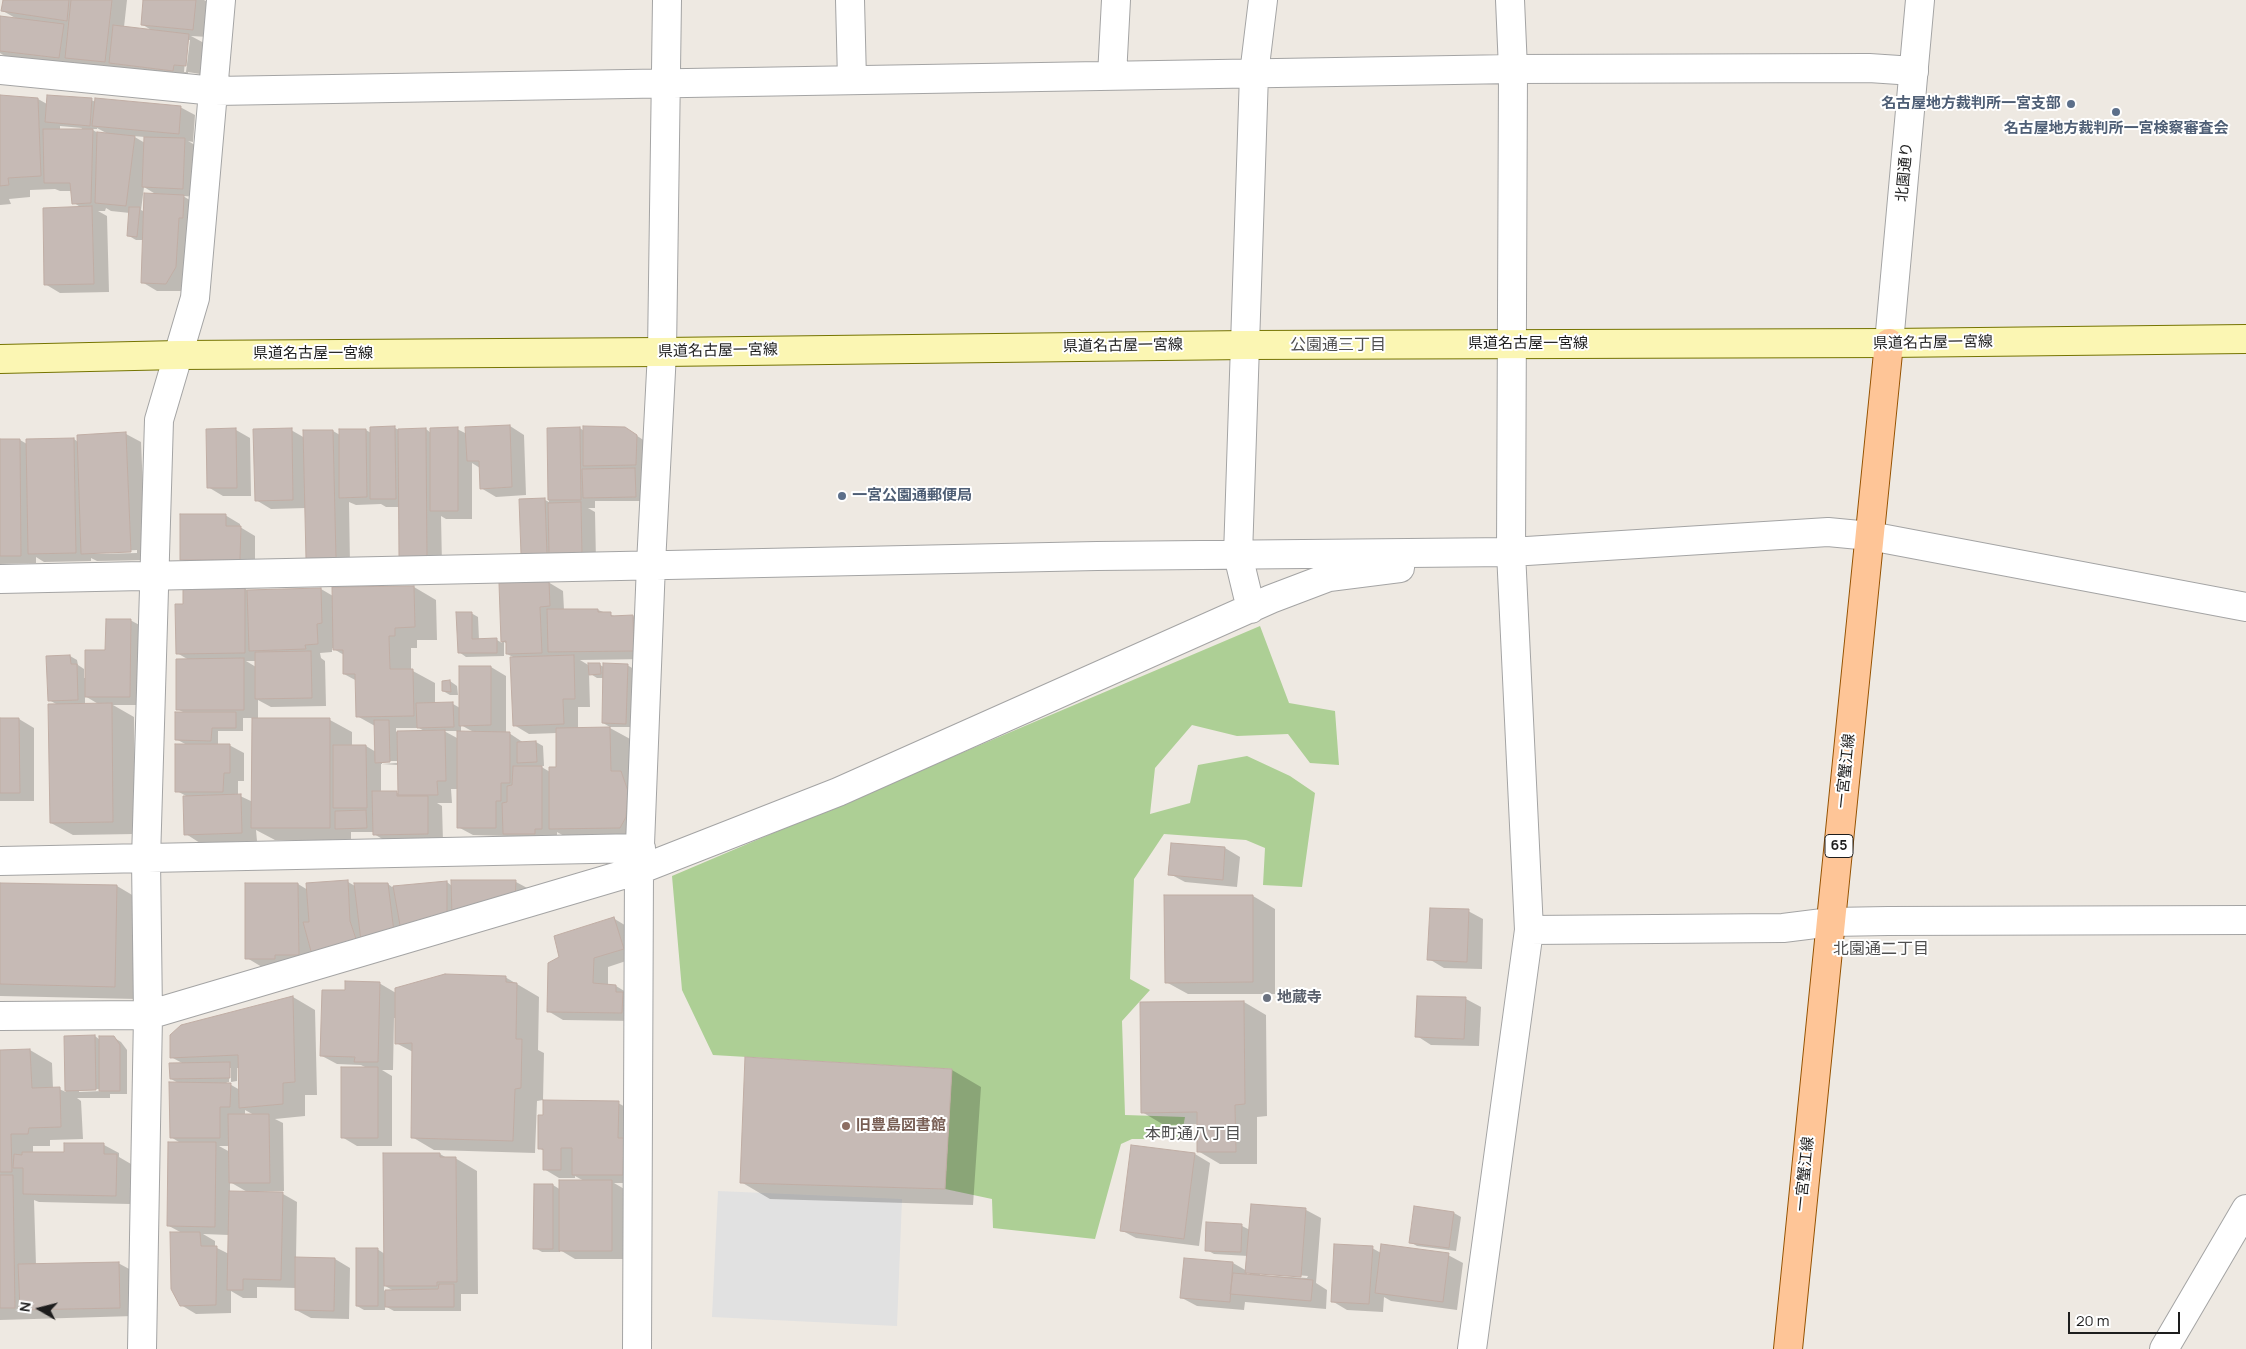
<!DOCTYPE html>
<meta charset="utf-8">
<style>
body{margin:0}
#map{position:relative;width:2246px;height:1349px;overflow:hidden;background:#eee9e2;font-family:Manrope,sans-serif}
canvas{display:block}
.north{position:absolute;left:15px;top:1284px;width:50px;height:50px;-webkit-text-stroke:4px #fff;paint-order:stroke;rotate:278deg;font-size:14px;font-weight:700;line-height:20px;text-align:center;color:#1d1d1d}
.north::after{content:'';display:block;margin:auto;width:18px;height:22px;background:#1d1d1d;clip-path:polygon(50% 0,100% 100%,50% 72%,0 100%)}
.scale{position:absolute;left:2068px;top:1312px;width:112px;height:22px;box-sizing:border-box;border:2px solid #1d1d1d;border-top:0;padding-left:6px;font-size:15px;line-height:18px;white-space:nowrap;color:#1d1d1d;-webkit-text-stroke:4px #fff;paint-order:stroke}
</style>
<div id="map">
<canvas width="2246" height="1349"></canvas>
<div class="north">N</div>
<div class="scale">20 m</div>
</div>
<script>
const context = document.querySelector('canvas').getContext('2d');
context.lineJoin = 'round';
function paint(path, color) {
  context.fillStyle = color;
  context.fill(path, 'evenodd');
}
function shape(rows) {
  const path = new Path2D();
  for (const r of rows) {
    path.moveTo(r[0], r[1]);
    for (let i = 2; i < r.length; i += 2) path.lineTo(r[i], r[i + 1]);
  }
  return path;
}
function strokePath(path, color, width, dash) {
  context.strokeStyle = color;
  context.lineWidth = width;
  context.lineCap = dash ? 'butt' : 'round';
  context.setLineDash(dash || []);
  context.stroke(path);
}
function write(font, color, halo, rows, align = 'center') {
  context.font = font + ' Manrope,"Noto Sans JP",sans-serif';
  context.lineWidth = 4;
  context.setLineDash([]);
  context.textBaseline = 'middle';
  context.strokeStyle = halo;
  context.fillStyle = color;
  for (const [text, x, y, turn = 0] of rows) {
    context.save();
    context.translate(x, y);
    context.rotate((+turn || 0) * Math.PI / 180);
    context.textAlign = isNaN(turn) ? turn : align;
    if (halo) context.strokeText(text, 0, 0);
    context.fillText(text, 0, 0);
    context.restore();
  }
}
paint(shape([
 [1260,626,1289,703,1335,711,1339,765,1310,763,1288,734,1237,736,1192,725,1155,768,1150,814,1190,803,1198,765,1247,756,1290,776,1315,793,1302,887,1263,885,1265,848,1246,840,1164,834,1134,879,1130,979,1150,990,1122,1021,1125,1115,1185,1117,1181,1139,1132,1139,1121,1144,1095,1239,993,1228,992,1199,945,1189,952,1069,713,1055,682,990,672,876]
]), '#adcf95');
paint(shape([
 [718,1191,902,1199,897,1326,712,1317]
]), '#e1e1e1');
paint(shape([
 [4,0,127,0,124,27,153,31,143,25,145,0,204,0,211,4,208,37,191,36,204,43,200,74,188,72,188,79,125,71,120,68,120,70,81,66,74,62,73,66,8,58,0,53,0,17,17,19,3,11],
 [187,40,190,40,186,72,184,72],
 [0,97,38,99,47,104,91,100,96,102,180,107,195,115,193,142,188,141,200,148,198,197,183,196,198,205,191,276,181,291,157,291,142,282,144,240,136,240,129,236,130,213,111,211,106,208,105,211,98,211,107,216,109,292,60,293,45,284,82,208,74,203,72,191,60,191,55,189,30,190,30,197,9,199,11,204,0,205],
 [60,126,82,128,81,130,60,130],
 [97,128,108,134,98,133,91,129,97,129],
 [133,136,145,137,145,143],
 [144,187,157,195,145,212,141,210],
 [510,426,524,435,526,495,496,497,481,488,480,468,472,463,472,519,446,519,441,516,442,565,416,565,400,507,386,507,381,504,356,505,349,502,350,566,307,559,306,508,271,509,256,500,291,430,305,438,333,431,340,435,366,430,371,433,395,428,399,430,426,429,431,433,457,429,467,434],
 [580,428,584,431,625,428,651,445,643,501,595,501,595,508,588,508,595,512,596,562,529,557,522,553,545,500,549,502,548,429],
 [236,430,250,438,251,496,223,496,208,487],
 [126,434,141,442,146,560,97,561,91,558,91,561,44,562,36,557,36,563,0,564,0,440,20,440,27,444,27,440,74,439,78,442,78,436],
 [137,550,137,553,95,554,95,552],
 [225,515,240,524,240,527,255,536,255,568,196,568,181,559],
 [548,582,563,591,564,610,598,610,617,617,633,616,648,625,648,659,580,660,590,666,600,665,604,667,627,665,634,669,633,727,610,727,603,723,604,678,597,678,589,673,590,707,578,707,578,728,610,728,632,740,643,840,573,841,557,832,557,836,519,842,507,836,473,835,458,827,458,789,451,789,452,803,437,803,442,806,443,842,389,843,374,834,374,832,351,832,351,840,275,840,256,830,257,841,200,843,186,834,188,797,177,791,187,745,176,739,185,713,177,709,189,660,177,653,185,605,244,588,249,591,321,589,333,596,333,588,414,587,436,600,437,640,417,640,417,648,411,648,411,670,435,683,435,704,453,704,460,708,491,667,506,676,506,733,509,733,524,743,536,742,543,746,544,766,540,766,550,772,557,768,557,733,529,734,514,725,515,658,507,654,507,644,504,642,504,656,466,657,459,652,471,613,478,617,479,640,497,640,502,643,500,584],
 [332,648,344,655,344,674,357,681,357,716,375,726,376,752,366,746,352,746,352,732,330,720,258,719,258,700,271,707,326,706,325,661,321,658,320,653,332,652],
 [246,661,256,661,256,667],
 [243,718,253,718,253,802,238,795,238,781,244,781,244,753,229,745,218,745,218,731,243,731],
 [461,725,468,729,474,732,461,732],
 [396,728,419,728,426,732,396,732],
 [444,731,459,731,459,739],
 [382,761,397,761,397,763,382,764],
 [381,764,399,765,400,793,381,792],
 [130,620,145,628,144,705,113,705,134,717,135,834,73,835,51,823,58,705,49,700,47,657,70,656,77,660,78,665,84,669,84,678,86,678],
 [85,696,100,705,85,705],
 [450,681,457,686,458,695,450,695,443,691],
 [0,719,19,719,34,728,34,801,0,801],
 [1172,844,1225,848,1240,857,1237,887,1185,882,1170,874],
 [348,882,355,886,388,884,392,887,447,882,452,886,516,882,531,890,289,967,262,967,247,958,298,884,308,890,308,884],
 [0,884,117,886,139,899,137,999,0,996],
 [1253,896,1275,909,1275,994,1188,994,1166,982],
 [1468,911,1483,919,1482,969,1444,968,1429,959],
 [613,918,628,927,638,957,608,967,608,986,616,986,631,995,637,1021,563,1020,548,1011,560,958],
 [505,977,539,997,538,1050,544,1053,543,1100,537,1101,535,1153,434,1150,412,1137,413,1052,396,1043,396,1018,394,1018,393,1070,382,1070,392,1076,392,1146,357,1146,342,1137,367,1068,361,1065,337,1064,322,1056,346,991,379,983,396,993],
 [293,997,315,1010,317,1095,305,1095,305,1116,275,1119,283,1123,284,1191,259,1191,259,1193,283,1194,297,1202,296,1258,335,1259,350,1268,349,1319,311,1318,296,1310,296,1288,257,1287,257,1298,243,1298,231,1291,231,1313,196,1314,181,1305,182,1233,169,1226,182,1144,171,1137,180,1084,171,1079,184,1064,171,1057],
 [229,1068,231,1068,231,1082,237,1081,237,1068,240,1068,240,1090,226,1082,229,1082],
 [245,1110,254,1115,245,1115],
 [219,1146,230,1146,230,1152],
 [230,1182,249,1193,230,1193],
 [203,1234,229,1235,229,1254,215,1247,215,1241],
 [1418,997,1466,999,1481,1007,1479,1046,1431,1045,1417,1036],
 [1244,1002,1266,1015,1267,1116,1257,1117,1257,1164,1220,1164,1198,1151,1198,1124,1164,1125,1142,1112,1142,1003],
 [95,1036,100,1040,113,1037,121,1042,127,1050,127,1094,110,1094,110,1098,77,1098,81,1101,83,1139,50,1140,50,1146,33,1146,33,1153,65,1153,65,1144,104,1145,119,1153,119,1157,131,1164,130,1204,39,1202,34,1200,36,1265,118,1263,133,1271,134,1316,0,1320,0,1051,30,1050,52,1063,53,1089,59,1089,66,1092,66,1037],
 [79,1089,102,1089,102,1091,79,1092],
 [746,1059,952,1070,981,1087,973,1205,770,1199,741,1182],
 [618,1103,633,1111,637,1183,614,1183,626,1190,626,1259,575,1259,560,1250,560,1252,542,1252,535,1248,553,1185,561,1190,586,1182,575,1176,575,1178,559,1178,544,1169,544,1151,539,1148],
 [440,1154,447,1158,455,1158,477,1171,478,1294,461,1294,461,1311,394,1311,385,1306,385,1310,364,1310,357,1306,377,1249,385,1254],
 [384,1285,387,1287,394,1291,384,1291],
 [1195,1154,1210,1163,1199,1246,1136,1238,1121,1230],
 [1252,1206,1306,1210,1321,1218,1316,1283,1327,1290,1326,1309,1245,1302,1244,1310,1197,1306,1182,1298,1233,1263,1247,1271,1248,1256,1214,1254,1207,1250,1242,1226,1250,1230],
 [1247,1272,1255,1276,1247,1276],
 [1260,1272,1308,1276,1307,1278,1260,1275],
 [1454,1213,1461,1217,1456,1251,1417,1246,1410,1242],
 [1372,1248,1381,1253,1448,1255,1463,1263,1457,1310,1391,1301,1384,1297,1383,1312,1347,1310,1332,1301]
]), '#0003');
const building = shape([
 [3,0,69,0,67,21,1,11,3,0],
 [71,0,112,0,105,62,65,58,71,0],
 [143,0,196,0,193,30,141,25,143,0],
 [0,16,64,24,59,58,0,51,0,16],
 [113,25,189,34,186,66,174,65,173,71,109,63,113,25],
 [0,95,38,98,41,176,8,178,9,185,0,186,0,95],
 [47,95,92,98,90,126,45,122,47,95],
 [95,98,181,106,179,134,92,126,95,98],
 [43,129,93,129,91,203,72,204,70,183,44,183,43,129],
 [97,132,135,136,126,206,95,203,97,132],
 [144,137,185,138,183,189,142,187,144,137],
 [144,193,184,195,183,218,179,218,176,267,166,284,141,283,144,193],
 [92,206,94,284,44,285,43,208,92,206],
 [129,207,140,207,137,237,127,236,129,207],
 [510,425,512,487,480,489,479,461,467,461,465,427,510,425],
 [395,426,396,499,370,499,370,427,395,426],
 [583,426,625,427,637,435,636,465,583,466,583,426],
 [458,427,458,511,430,511,430,428,458,427],
 [580,427,581,500,548,500,547,428,580,427],
 [236,428,237,488,207,488,206,429,236,428],
 [292,428,293,500,255,501,253,429,292,428],
 [426,428,427,557,399,557,398,429,426,428],
 [339,429,366,429,367,497,339,498,339,429],
 [303,430,333,430,336,558,306,559,303,430],
 [126,432,131,552,81,554,77,435,126,432],
 [74,438,76,553,28,554,26,439,74,438],
 [0,439,20,439,21,556,0,556,0,439],
 [635,468,636,497,583,498,582,469,635,468],
 [545,498,547,554,521,554,519,499,545,498],
 [581,502,582,554,549,555,548,503,581,502],
 [180,514,226,514,226,526,241,526,240,560,180,560,180,514],
 [549,581,550,606,540,607,542,653,506,654,506,641,501,642,499,583,549,581],
 [414,586,415,627,395,628,395,636,389,636,390,669,413,669,414,716,356,717,355,674,343,674,343,650,333,650,332,587,414,586],
 [245,587,245,653,176,654,175,604,183,604,183,588,245,587],
 [321,588,322,623,317,624,318,644,305,645,306,649,249,651,247,590,321,588],
 [547,609,598,609,598,612,611,612,611,616,633,615,634,651,548,652,547,609],
 [456,612,472,612,472,639,497,638,497,653,458,653,456,612],
 [106,619,131,619,130,697,85,697,85,650,105,650,106,619],
 [311,651,312,698,255,699,255,652,311,651],
 [70,655,71,664,77,664,78,700,48,701,46,656,70,655],
 [574,655,575,699,563,699,564,724,513,726,510,657,574,655],
 [244,658,244,710,176,710,176,659,244,658],
 [588,663,600,663,601,674,589,675,588,663],
 [603,663,628,664,626,724,602,723,603,663],
 [459,666,491,666,491,725,459,726,459,666],
 [450,680,451,692,442,691,442,681,450,680],
 [453,702,454,727,417,728,416,703,453,702],
 [112,703,113,822,50,823,48,704,112,703],
 [175,712,236,712,236,728,212,728,211,741,175,740,175,712],
 [0,718,19,718,20,793,0,793,0,718],
 [252,718,330,718,330,828,251,828,252,718],
 [374,720,389,720,390,762,375,763,374,720],
 [610,727,611,771,621,771,628,791,626,817,620,828,549,829,549,767,556,767,556,728,610,727],
 [445,730,446,781,437,781,438,795,398,795,397,731,445,730],
 [457,731,510,732,510,783,501,783,501,801,496,801,496,828,457,828,457,731],
 [536,741,537,762,517,763,517,742,536,741],
 [175,744,230,744,230,773,224,773,223,792,175,792,175,744],
 [333,745,366,745,367,808,333,808,333,745],
 [513,766,542,766,542,829,535,829,535,834,503,834,502,803,507,802,507,786,512,785,513,766],
 [372,791,397,791,397,796,428,796,428,834,373,835,372,791],
 [241,794,242,833,184,835,183,796,241,794],
 [366,810,367,828,335,829,335,811,366,810],
 [1171,843,1225,847,1223,880,1168,875,1171,843],
 [348,880,350,921,357,942,312,955,303,922,309,922,306,883,348,880],
 [451,880,516,880,515,901,452,918,451,880],
 [447,881,447,919,401,931,393,886,447,881],
 [0,883,117,885,115,987,0,984,0,883],
 [245,883,298,883,299,955,275,955,275,959,245,959,245,883],
 [354,883,388,883,394,932,361,941,354,883],
 [1164,895,1253,895,1253,982,1165,983,1164,895],
 [1430,908,1469,909,1467,962,1427,960,1430,908],
 [614,917,624,949,594,958,593,983,616,985,616,992,623,992,622,1013,547,1012,548,963,559,957,554,936,614,917],
 [445,974,506,976,506,982,517,983,516,1039,522,1039,521,1088,515,1089,513,1141,411,1138,412,1043,395,1044,395,988,445,974],
 [345,981,380,982,378,1062,354,1062,355,1057,320,1056,322,990,345,990,345,981],
 [293,996,295,1082,283,1083,283,1104,239,1108,238,1055,170,1058,170,1035,181,1025,293,996],
 [1417,996,1466,997,1464,1039,1415,1037,1417,996],
 [1244,1001,1245,1104,1235,1105,1236,1152,1197,1152,1197,1112,1141,1113,1140,1002,1244,1001],
 [95,1035,96,1090,65,1091,64,1036,95,1035],
 [99,1036,114,1036,120,1045,120,1091,99,1091,99,1036],
 [30,1049,32,1088,60,1087,61,1127,29,1128,28,1134,11,1134,12,1172,0,1172,0,1050,30,1049],
 [745,1057,952,1069,945,1189,740,1183,745,1057],
 [230,1062,230,1078,170,1079,169,1063,230,1062],
 [341,1067,378,1067,378,1138,341,1138,341,1067],
 [169,1082,231,1083,230,1107,220,1107,220,1138,170,1138,169,1082],
 [543,1100,619,1101,618,1138,624,1138,623,1175,572,1175,572,1148,561,1148,561,1170,543,1170,543,1149,538,1149,538,1115,543,1115,543,1100],
 [228,1114,269,1114,270,1183,229,1183,228,1114],
 [168,1142,216,1142,215,1227,167,1226,168,1142],
 [64,1143,104,1143,104,1154,117,1154,116,1196,23,1194,23,1168,13,1168,14,1154,22,1155,22,1152,64,1152,64,1143],
 [1131,1145,1195,1153,1184,1239,1120,1231,1131,1145],
 [383,1153,440,1153,440,1157,456,1157,457,1282,437,1282,437,1286,384,1286,383,1153],
 [0,1175,13,1175,15,1308,0,1308,0,1175],
 [559,1180,612,1180,612,1251,559,1251,559,1180],
 [534,1184,553,1184,553,1249,533,1249,534,1184],
 [229,1191,283,1192,281,1280,243,1279,243,1290,227,1290,229,1191],
 [1251,1204,1306,1208,1301,1277,1245,1273,1251,1204],
 [1414,1206,1454,1212,1449,1248,1409,1243,1414,1206],
 [1206,1222,1242,1224,1241,1252,1205,1251,1206,1222],
 [170,1232,200,1232,201,1246,217,1246,216,1305,180,1306,171,1289,170,1232],
 [1334,1244,1373,1246,1369,1304,1331,1302,1334,1244],
 [1381,1244,1449,1253,1443,1302,1375,1293,1381,1244],
 [356,1248,378,1248,378,1306,356,1306,356,1248],
 [295,1257,335,1258,334,1311,295,1310,295,1257],
 [1184,1258,1233,1262,1230,1302,1180,1298,1184,1258],
 [119,1262,120,1308,20,1310,18,1264,119,1262],
 [1233,1273,1313,1280,1311,1301,1230,1294,1233,1273],
 [439,1284,454,1284,454,1307,385,1307,385,1290,438,1289,439,1284]
]);
paint(building, '#c6bab5');
strokePath(building, '#c0ada4', 1);
const minor = shape([
 [850,0,852,80],
 [0,70,215,91,1513,69,1869,68,1914,71],
 [1112,76,1116,0],
 [0,579,1097,556,1511,552,1828,532,1870,536,2246,607],
 [1251,609,1238,555,1254,74,1263,0],
 [0,861,641,848],
 [1529,930,1783,928,1831,922,1888,921,2246,920],
 [0,1016,148,1015,639,870,838,792,1271,599,1329,577,1400,568],
 [142,1349,148,1015,146,859,159,420,195,298,221,0],
 [637,1349,639,870,651,564,662,352,667,0],
 [1472,1349,1529,930,1511,552,1513,69,1510,0],
 [2164,1349,2246,1209]
]);
const tertiary = shape([
 [1889,343,1920,0]
]);
const secondary = shape([
 [0,359,179,355,662,352,1246,345,1889,343,2246,339]
]);
const primary = shape([
 [1788,1349,1889,343]
]);
strokePath(minor, '#a4a4a4', 30);
strokePath(tertiary, '#a4a4a4', 30);
strokePath(secondary, '#757402', 30);
strokePath(primary, '#955200', 30);
strokePath(minor, '#fff', 28);
strokePath(tertiary, '#fff', 28);
strokePath(secondary, '#fbf6b3', 28);
strokePath(primary, '#fec597', 28);
for (const [x, y, r, color] of [
 [2071,104,5,"#5c6f8a"],
 [2116,112,5,"#5c6f8a"],
 [842,496,5,"#5c6f8a"],
 [1267,998,5,"#6b7280"],
 [846,1126,5,"#8d6e63"]
]) {
  const dot = new Path2D();
  dot.arc(x, y, r, 0, 2 * Math.PI);
  context.fillStyle = color;
  context.fill(dot);
  strokePath(dot, '#fff', 2);
}
for (const [x, y, w] of [
 [1839,846,28]
]) {
  const box = new Path2D();
  box.roundRect(x - w / 2, y - 11.5, w, 23, 4);
  context.fillStyle = '#fff';
  context.fill(box);
  strokePath(box, '#1d1d1d', 1);
}
write('bold 14px', '#1d1d1d', null, [
 ["65",1839,846]
]);
write('bold 15px', '#4e5e75', '#fff', [
 ["名古屋地方裁判所一宮支部",2061,104],
 ["名古屋地方裁判所一宮検察審査会",2116,129,"center"],
 ["一宮公園通郵便局",852,496,"left"]
], 'right');
write('15px', '#1d1d1d', '#fff', [
 ["北園通り",1905,172,-85],
 ["県道名古屋一宮線",1933,343,-1],
 ["県道名古屋一宮線",1528,344],
 ["県道名古屋一宮線",1123,346,-1],
 ["県道名古屋一宮線",718,351,-1],
 ["県道名古屋一宮線",313,354],
 ["一宮蟹江線",1846,771,-84],
 ["一宮蟹江線",1805,1174,-84]
]);
write('bold 15px', '#5b616d', '#fff', [
 ["地蔵寺",1277,998]
], 'left');
write('bold 15px', '#785e54', '#fff', [
 ["旧豊島図書館",856,1126]
], 'left');
write('16px', '#505050', '#fff', [
 ["公園通三丁目",1338,346],
 ["北園通二丁目",1881,950],
 ["本町通八丁目",1193,1135]
]);
</script>
